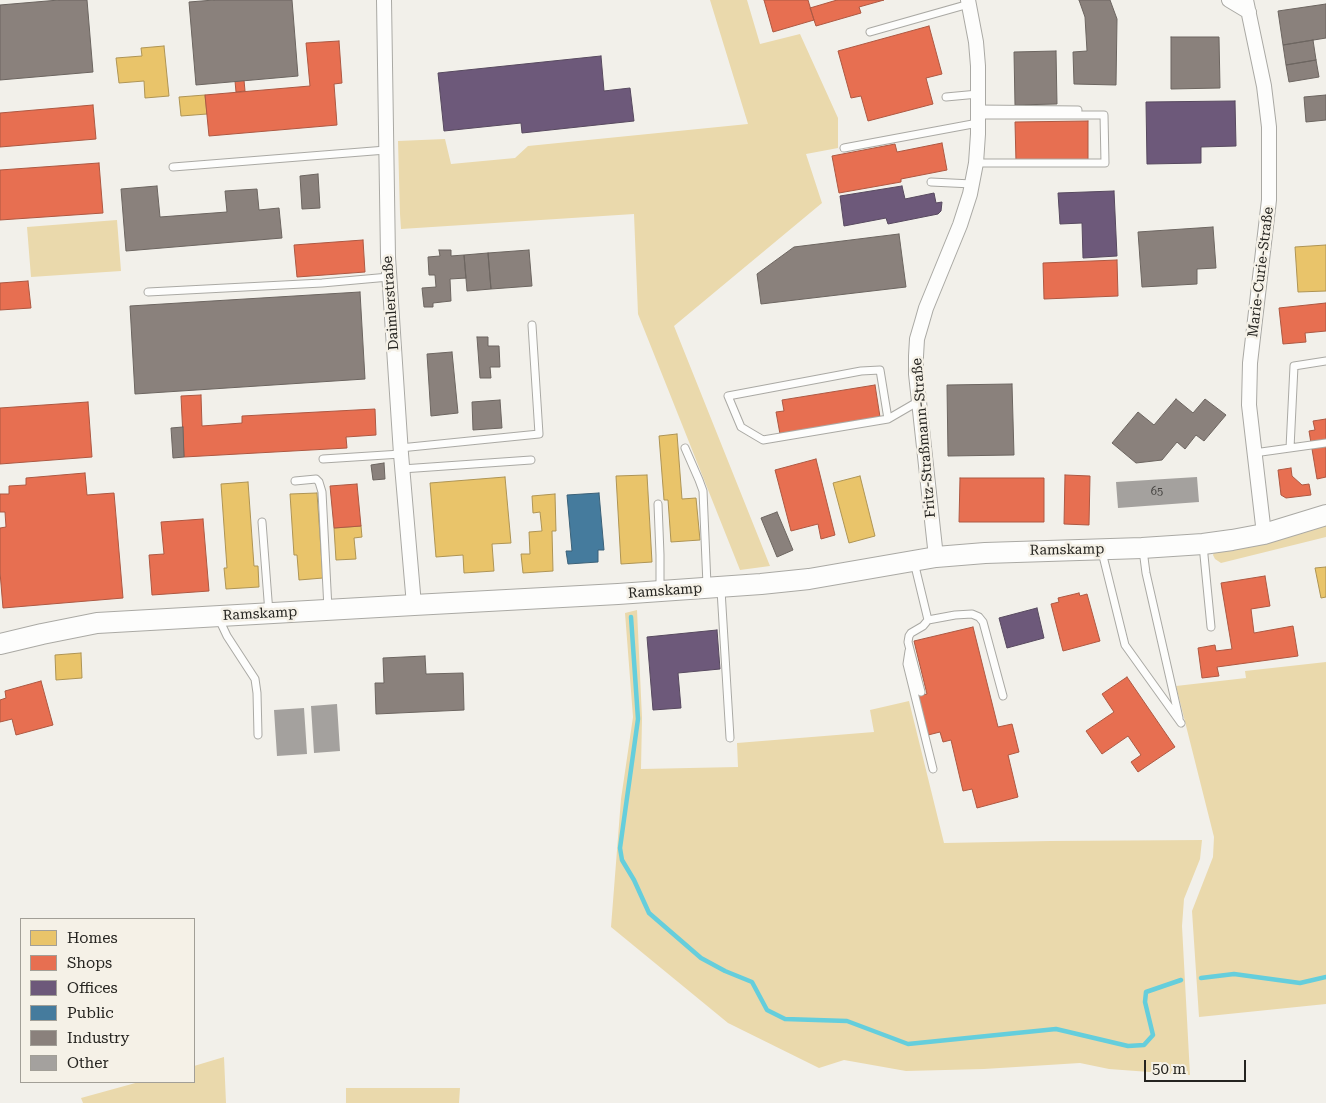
<!DOCTYPE html>
<meta charset="utf-8">
<style>
body{margin:0}
#map{position:relative;width:1326px;height:1103px;overflow:hidden;background:#f2f0ea;font-family:"Roboto Serif",serif}
canvas{display:block}
.legend{position:absolute;left:20px;top:918px;width:175px;height:165px;box-sizing:border-box;background:#f5f1e7;border:1px solid #a29f97;margin:0;padding:6px 9px;list-style:none;font-size:15px;color:#252420}
.legend li{display:flex;align-items:center;gap:10px;height:25px}
.legend b{width:25px;border:1px solid #a29f97}
.scale{position:absolute;left:1144px;top:1060px;width:102px;height:22px;box-sizing:border-box;border:2px solid #252420;border-top:0;padding-left:6px;font-size:15px;line-height:18px;white-space:nowrap;color:#252420;-webkit-text-stroke:4px #f5f1e7;paint-order:stroke}
</style>
<div id="map">
<canvas width="1326" height="1103"></canvas>
<ul class="legend">
<li><b style="height:14px;background:#e9c46a"></b>Homes</li>
<li><b style="height:14px;background:#e76f51"></b>Shops</li>
<li><b style="height:14px;background:#6d597a"></b>Offices</li>
<li><b style="height:14px;background:#457b9d"></b>Public</li>
<li><b style="height:14px;background:#8a817c"></b>Industry</li>
<li><b style="height:14px;background:#a4a19e"></b>Other</li>
</ul>
<div class="scale">50 m</div>
</div>
<script>
const context = document.querySelector('canvas').getContext('2d');
context.lineJoin = 'round';
function paint(path, color) {
  context.fillStyle = color;
  context.fill(path, 'evenodd');
}
function shape(rows) {
  const path = new Path2D();
  for (const r of rows) {
    path.moveTo(r[0], r[1]);
    for (let i = 2; i < r.length; i += 2) path.lineTo(r[i], r[i + 1]);
  }
  return path;
}
function strokePath(path, color, width, dash) {
  context.strokeStyle = color;
  context.lineWidth = width;
  context.lineCap = dash ? 'butt' : 'round';
  context.setLineDash(dash || []);
  context.stroke(path);
}
function write(font, color, halo, rows, align = 'center') {
  context.font = font + ' "Roboto Serif",serif';
  context.lineWidth = 5;
  context.setLineDash([]);
  context.textBaseline = 'middle';
  context.strokeStyle = halo;
  context.fillStyle = color;
  for (const [text, x, y, turn = 0] of rows) {
    context.save();
    context.translate(x, y);
    context.rotate((+turn || 0) * Math.PI / 180);
    context.textAlign = isNaN(turn) ? turn : align;
    if (halo) context.strokeText(text, 0, 0);
    context.fillText(text, 0, 0);
    context.restore();
  }
}
paint(shape([
 [710,0,747,0,760,44,800,34,838,118,838,148,806,154,822,203,674,326,770,566,740,570,638,314,634,214,401,229,400,214,398,141,445,139,451,164,515,158,528,146,748,124],
 [117,220,121,271,31,277,27,227],
 [1326,522,1326,537,1221,563,1215,559,1213,555,1214,552],
 [637,610,642,718,641,769,738,767,737,743,874,732,870,710,909,701,944,843,1050,841,1202,840,1200,859,1184,899,1182,926,1190,1075,1109,1069,1080,1063,984,1069,906,1071,844,1060,819,1068,728,1023,611,927,621,799,633,717,625,613],
 [1326,662,1326,1004,1199,1017,1192,911,1213,857,1214,837,1176,686,1246,678,1245,671],
 [224,1057,226,1103,83,1103,81,1098,139,1082,194,1082,194,1066],
 [346,1088,460,1088,459,1103,346,1103]
]), '#ead9ac');
const homes = shape([
 [164,46,169,96,145,98,144,81,119,83,116,58,142,56,141,48,164,46],
 [205,95,207,114,181,116,179,97,205,95],
 [1326,245,1326,291,1298,292,1295,247,1326,245],
 [677,434,682,499,696,498,700,540,671,542,668,500,664,500,659,436,677,434],
 [647,475,652,562,621,564,616,476,647,475],
 [860,476,875,536,849,543,833,483,860,476],
 [505,477,511,543,492,544,494,571,464,573,463,555,436,557,430,483,505,477],
 [248,482,254,566,258,566,259,587,226,589,224,568,227,568,221,484,248,482],
 [317,493,323,578,299,580,297,555,294,555,290,494,317,493],
 [555,494,556,531,552,531,553,571,523,573,521,554,530,554,529,532,542,531,540,512,533,513,532,496,555,494],
 [361,526,362,537,354,538,356,559,336,560,334,528,361,526],
 [1326,567,1326,597,1321,598,1315,568,1326,567],
 [81,653,82,678,56,680,55,655,81,653]
]);
paint(homes, '#e9c46a');
strokePath(homes, '#ae9454', 1);
const shops = shape([
 [764,0,808,0,814,20,773,32,764,0],
 [837,0,884,0,859,7,861,13,816,26,810,8,837,0],
 [929,26,942,74,926,78,933,104,868,121,861,96,851,98,838,51,929,26],
 [339,41,342,83,334,84,337,125,209,136,205,95,310,86,306,43,339,41],
 [244,80,245,91,236,92,235,81,244,80],
 [93,105,96,139,0,147,0,113,93,105],
 [1088,121,1088,162,1016,162,1015,122,1088,121],
 [942,143,947,170,901,179,901,182,839,193,832,156,895,144,897,152,942,143],
 [99,163,103,213,0,220,0,170,99,163],
 [363,240,365,272,297,277,294,245,363,240],
 [1117,260,1118,296,1044,299,1043,263,1117,260],
 [28,281,31,308,0,310,0,283,28,281],
 [1326,303,1326,331,1305,333,1306,342,1283,344,1279,308,1326,303],
 [875,385,880,417,780,434,776,412,784,411,782,400,875,385],
 [201,395,202,426,242,423,242,416,375,409,376,435,346,437,347,448,184,457,181,396,201,395],
 [88,402,92,457,0,464,0,408,88,402],
 [1326,419,1326,477,1317,479,1309,431,1315,430,1313,421,1326,419],
 [816,459,835,535,821,539,818,524,791,531,775,470,816,459],
 [1291,468,1292,476,1302,485,1309,484,1311,495,1286,498,1281,495,1278,470,1291,468],
 [85,473,87,495,114,493,123,598,3,608,0,572,0,528,6,527,5,512,0,512,0,494,9,494,9,486,26,485,26,478,85,473],
 [1065,475,1090,476,1089,525,1064,524,1065,475],
 [960,478,1044,478,1044,522,959,522,960,478],
 [357,484,361,526,334,528,330,486,357,484],
 [203,519,209,591,152,595,149,555,164,554,161,522,203,519],
 [1265,576,1270,606,1251,609,1254,633,1293,626,1298,656,1217,667,1219,676,1202,678,1198,648,1215,645,1216,651,1232,649,1221,583,1265,576],
 [1079,593,1080,596,1087,594,1100,641,1063,651,1051,604,1059,602,1058,598,1079,593],
 [973,627,998,727,1012,724,1019,752,1008,755,1018,797,977,808,972,789,963,791,951,740,943,742,940,732,928,735,918,696,927,694,914,641,973,627],
 [1127,677,1175,747,1138,772,1131,762,1141,755,1128,736,1102,754,1086,731,1114,712,1102,694,1127,677],
 [41,681,53,725,16,735,12,719,0,722,0,700,6,698,5,691,41,681]
]);
paint(shops, '#e76f51');
strokePath(shops, '#ad5842', 1);
const offices = shape([
 [601,56,604,91,630,88,634,121,522,133,521,123,444,131,438,73,601,56],
 [1235,101,1236,146,1201,147,1201,163,1147,164,1146,102,1235,101],
 [902,186,905,199,934,193,936,203,942,202,941,211,938,214,888,224,886,218,844,226,840,196,902,186],
 [1114,191,1117,256,1083,258,1082,223,1060,224,1058,193,1114,191],
 [1037,608,1044,638,1007,648,999,618,1037,608],
 [717,630,720,669,678,673,681,708,653,710,647,637,717,630]
]);
paint(offices, '#6d597a');
strokePath(offices, '#57495f', 1);
const public = shape([
 [599,493,604,550,598,550,598,562,568,564,566,551,572,551,567,495,599,493]
]);
paint(public, '#457b9d');
strokePath(public, '#3b6178', 1);
const industry = shape([
 [59,0,87,0,93,72,0,80,0,5,59,0],
 [214,0,292,0,298,76,196,85,189,2,214,0],
 [1079,0,1110,0,1117,19,1116,85,1074,84,1073,52,1087,51,1085,17,1079,0],
 [1326,4,1326,38,1283,45,1278,11,1326,4],
 [1171,37,1219,37,1220,88,1171,89,1171,37],
 [1313,40,1316,60,1286,65,1283,45,1313,40],
 [1056,51,1057,104,1015,105,1014,52,1056,51],
 [1316,60,1319,77,1289,82,1286,65,1316,60],
 [1326,95,1326,120,1306,122,1304,97,1326,95],
 [318,174,320,208,302,209,300,176,318,174],
 [157,186,160,217,227,212,225,191,257,189,259,210,279,208,282,238,126,251,121,189,157,186],
 [1213,227,1216,268,1197,269,1197,284,1142,287,1138,232,1213,227],
 [899,234,906,287,761,304,757,274,794,247,899,234],
 [439,250,451,250,451,256,464,255,466,278,450,279,451,301,433,303,433,307,424,307,422,288,436,287,435,275,429,275,428,257,440,256,439,250],
 [529,250,532,286,491,289,488,253,529,250],
 [488,253,491,289,467,291,464,255,488,253],
 [360,292,365,379,135,394,130,306,360,292],
 [477,337,488,337,488,346,499,346,500,367,490,367,491,378,480,378,477,337],
 [452,352,458,413,431,416,427,354,452,352],
 [1012,384,1014,455,948,456,947,385,1012,384],
 [1176,399,1193,413,1205,399,1226,415,1204,441,1196,435,1185,449,1177,442,1162,460,1136,463,1112,443,1138,412,1154,425,1176,399],
 [500,400,502,428,473,430,472,402,500,400],
 [183,427,184,457,173,458,171,428,183,427],
 [384,463,385,479,373,480,371,465,384,463],
 [777,512,793,550,777,557,761,518,777,512],
 [425,656,426,674,463,673,464,710,376,714,375,683,384,683,383,658,425,656]
]);
paint(industry, '#8a817c');
strokePath(industry, '#6c6560', 1);
strokePath(shape([
 [631,617,638,719,620,848,622,860,634,880,649,913,701,958,725,971,752,982,767,1010,785,1019,847,1021,908,1044,1056,1029,1128,1046,1144,1045,1153,1035,1145,1002,1146,992,1181,980],
 [1201,978,1234,974,1300,983,1326,977]
]), '#65cedc', 4.5);
paint(shape([
 [1197,477,1199,502,1118,508,1116,482],
 [337,704,340,751,314,753,311,706],
 [304,708,307,754,277,756,274,710]
]), '#a4a19e');
const lane = shape([
 [870,32,969,4],
 [946,97,978,94],
 [978,109,1078,110],
 [844,148,978,123],
 [976,163,1105,163,1104,115,978,115],
 [173,167,386,150],
 [931,182,972,184],
 [148,292,322,283,389,277],
 [888,419,880,370,861,371,728,396,741,427,763,440,888,419,919,401],
 [400,448,539,434,532,325],
 [685,448,699,480,703,491,707,585],
 [1290,448,1294,366,1326,361],
 [1254,453,1326,443],
 [323,459,401,454],
 [402,469,531,460],
 [295,481,316,479,319,482,322,492,328,609],
 [658,504,660,555,660,589],
 [262,522,269,613],
 [1203,545,1211,627],
 [1143,550,1146,573,1179,718],
 [1102,552,1125,645,1181,723],
 [914,562,928,620,923,626,911,633,909,636,908,642,921,692],
 [721,590,730,738],
 [219,619,227,636,255,679,257,693,258,735],
 [928,620,955,615,972,614,979,617,983,622,1003,696],
 [909,651,907,664,933,769]
]);
const street = shape([
 [384,0,388,257,401,454,414,605],
 [1229,0,1249,12],
 [1246,0,1264,86,1269,127,1269,200,1250,363,1249,405,1264,534],
 [936,557,916,374,916,356,917,339,922,322,926,308,960,225,970,194,976,163,978,134,978,66,976,42,968,0]
]);
const secondary = shape([
 [0,644,42,634,97,623,414,605,618,594,761,584,809,579,936,557,985,553,1142,548,1203,544,1232,540,1264,534,1326,515]
]);
strokePath(lane, '#aaa9a4', 9);
strokePath(street, '#aaa9a4', 16);
strokePath(secondary, '#aaa9a4', 22);
strokePath(lane, '#fdfdfc', 7);
strokePath(street, '#fdfdfc', 14);
strokePath(secondary, '#fdfdfc', 20);
write('11px', '#454340', null, [
 ["65",1157,492]
]);
write('14px', '#252420', '#f5f1e7', [
 ["Marie-Curie-Straße",1261,272,-83],
 ["Daimlerstraße",391,303,-94],
 ["Fritz-Straßmann-Straße",924,438,-95],
 ["Ramskamp",1067,550,-1],
 ["Ramskamp",665,591,-4],
 ["Ramskamp",260,614,-3]
]);
</script>
